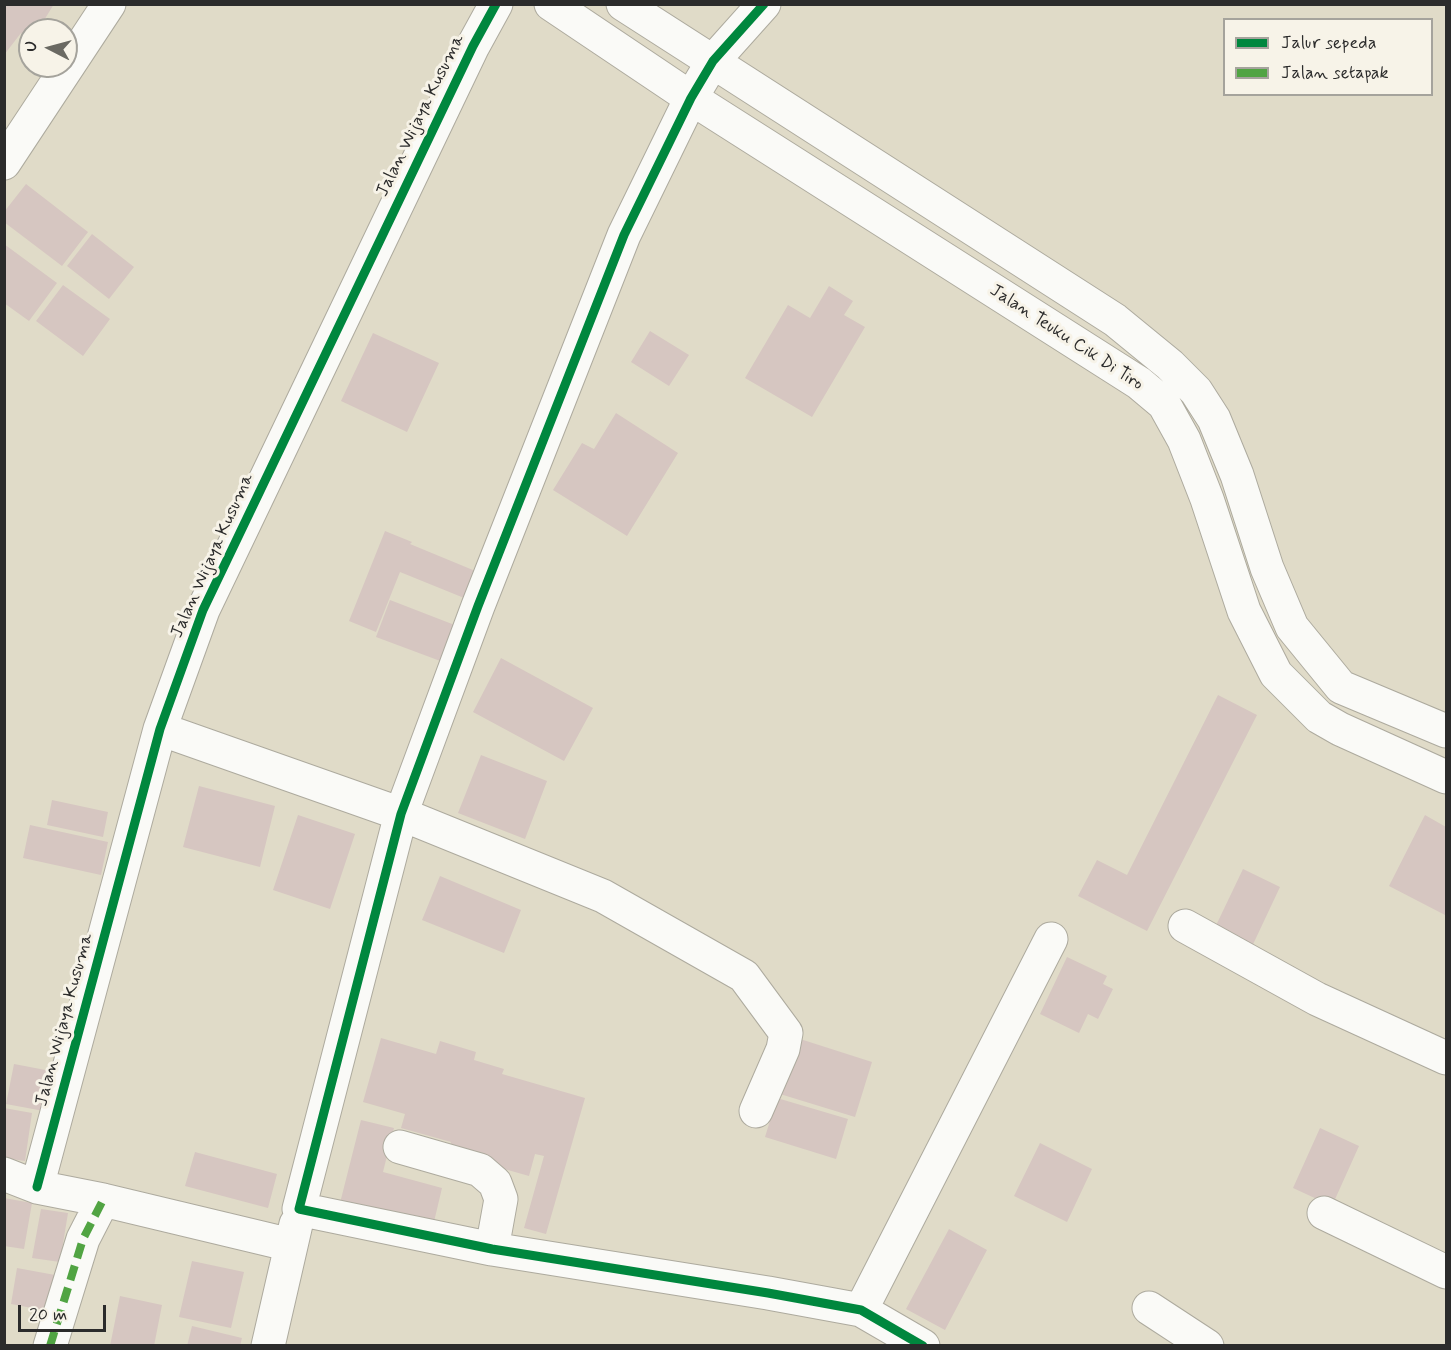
<!DOCTYPE html>
<style>
body{margin:0}
#map{position:relative;width:1451px;height:1350px;overflow:hidden;background:#e0dbc8;font-family:Mynerve,sans-serif}
canvas{display:block}
.frame{position:absolute;inset:0;border:6px solid #2b2b2b;pointer-events:none}
.legend{position:absolute;left:1223px;top:18px;width:210px;height:78px;box-sizing:border-box;background:#f7f3e8;border:2px solid #a5a39c;margin:0;padding:8px 10px;list-style:none;font-size:18px;color:#2b2b2b}
.legend li{display:flex;align-items:center;gap:12px;height:30px}
.legend b{width:30px;border:2px solid #a5a39c}
.north{position:absolute;left:18px;top:18px;width:60px;height:60px;box-sizing:border-box;background:#f7f3e8;border:2px solid #a5a39c;border-radius:50%;rotate:276deg;font-size:16px;font-weight:700;line-height:24px;text-align:center;color:#2b2b2b}
.north::after{content:'';display:block;margin:auto;width:21px;height:27px;background:#6a6962;clip-path:polygon(50% 0,100% 100%,50% 72%,0 100%)}
.scale{position:absolute;left:18px;top:1305px;width:88px;height:27px;box-sizing:border-box;border:3px solid #2b2b2b;border-top:0;padding-left:8px;font-size:18px;line-height:21px;white-space:nowrap;color:#2b2b2b;-webkit-text-stroke:4px #f7f3e8;paint-order:stroke}
</style>
<div id="map">
<canvas width="1451" height="1350"></canvas>
<div class="frame"></div>
<ul class="legend">
<li><b style="height:8px;background:#00873e"></b>Jalur sepeda</li>
<li><b style="height:8px;background:#51a443"></b>Jalan setapak</li>
</ul>
<div class="north">U</div>
<div class="scale">20 m</div>
</div>
<script>
const context = document.querySelector('canvas').getContext('2d');
context.lineJoin = 'round';
function paint(path, color) {
  context.fillStyle = color;
  context.fill(path, 'evenodd');
}
function shape(rows) {
  const path = new Path2D();
  for (const r of rows) {
    path.moveTo(r[0], r[1]);
    for (let i = 2; i < r.length; i += 2) path.lineTo(r[i], r[i + 1]);
  }
  return path;
}
function strokePath(path, color, width, dash) {
  context.strokeStyle = color;
  context.lineWidth = width;
  context.lineCap = dash ? 'butt' : 'round';
  context.setLineDash(dash || []);
  context.stroke(path);
}
function write(font, color, halo, rows, align = 'center') {
  context.font = font + ' Mynerve,sans-serif';
  context.lineWidth = 6;
  context.setLineDash([]);
  context.textBaseline = 'middle';
  context.strokeStyle = halo;
  context.fillStyle = color;
  for (const [text, x, y, turn = 0] of rows) {
    context.save();
    context.translate(x, y);
    context.rotate((+turn || 0) * Math.PI / 180);
    context.textAlign = isNaN(turn) ? turn : align;
    if (halo) context.strokeText(text, 0, 0);
    context.fillText(text, 0, 0);
    context.restore();
  }
}
paint(shape([
 [4,4,54,4,38,30,30,30,30,39,21,33,4,55],
 [26,184,88,232,62,266,4,222,4,212],
 [92,234,134,267,109,299,67,266],
 [4,244,57,283,29,321,4,303],
 [63,285,110,319,83,356,36,321],
 [829,286,853,301,844,315,865,327,812,417,745,378,788,305,810,318],
 [650,331,689,355,669,386,631,362],
 [373,333,439,363,407,432,341,401],
 [616,413,678,453,627,536,553,490,582,443,594,449],
 [385,531,412,542,410,544,485,575,474,602,400,572,376,632,349,621],
 [390,600,465,629,451,665,376,637],
 [501,658,593,708,564,761,473,712],
 [1218,695,1257,715,1147,931,1078,896,1097,860,1127,875],
 [481,755,547,781,525,839,458,813],
 [199,786,275,806,260,867,183,847],
 [52,800,108,812,103,837,47,825],
 [298,815,355,834,330,909,273,890],
 [1425,815,1446,827,1446,912,1445,915,1389,886],
 [30,825,108,842,101,875,23,858],
 [1243,869,1280,887,1248,955,1210,938],
 [440,876,521,910,504,953,422,920],
 [1067,957,1107,976,1103,984,1113,989,1098,1019,1088,1014,1079,1033,1040,1014],
 [381,1038,436,1054,440,1041,476,1052,474,1060,504,1069,502,1074,585,1098,546,1234,524,1228,544,1156,535,1154,529,1176,448,1153,451,1142,401,1128,405,1114,363,1102],
 [797,1038,872,1062,855,1117,780,1094],
 [14,1064,56,1072,49,1112,6,1104],
 [777,1098,848,1119,836,1159,765,1137],
 [4,1108,32,1113,25,1161,4,1158],
 [361,1120,394,1128,383,1172,442,1188,433,1226,340,1203],
 [1320,1128,1359,1146,1332,1206,1293,1188],
 [1040,1143,1092,1169,1067,1222,1014,1196],
 [195,1152,277,1174,268,1208,185,1186],
 [4,1198,32,1203,24,1249,4,1246],
 [41,1209,68,1213,60,1262,32,1258],
 [949,1229,987,1250,945,1330,906,1309],
 [192,1261,244,1272,231,1328,179,1317],
 [17,1268,55,1275,48,1311,11,1304],
 [120,1296,162,1305,154,1346,110,1346],
 [192,1326,242,1338,240,1346,187,1346]
]), '#d6c6c1');
const minor = shape([
 [551,4,691,98,1139,383,1164,404,1184,440,1207,499,1244,611,1276,674,1319,717,1340,729,1446,777],
 [623,4,1115,320,1170,365,1196,391,1214,419,1237,475,1267,568,1292,627,1341,687,1446,731],
 [764,4,713,61,691,98,624,235,478,606,401,814,299,1209,492,1249,768,1293,861,1310,923,1346],
 [4,163,109,4],
 [160,729,401,814,603,896,744,976,786,1033,783,1049,756,1111],
 [1185,926,1317,999,1446,1058],
 [400,1147,480,1170,495,1183,501,1199,492,1249],
 [4,1174,37,1187,103,1200,291,1245],
 [37,1187,160,729,203,610,473,46,496,4],
 [1324,1213,1446,1272],
 [1149,1308,1207,1346],
 [861,1310,1051,939],
 [50,1346,83,1239,103,1200],
 [268,1346,296,1224]
]);
strokePath(minor, '#adaa9e', 35);
strokePath(minor, '#fafaf7', 33);
strokePath(shape([
 [50,1346,83,1239,103,1200]
]), '#51a443', 8, [15, 8]);
strokePath(shape([
 [764,4,713,61,691,98,624,235,478,606,401,814,299,1209,492,1249,768,1293,861,1310,923,1346],
 [37,1187,160,729,203,610,473,46,496,4]
]), '#00873e', 9);
write('18px', '#2b2b2b', '#f7f3e8', [
 ["Jalan Wijaya Kusuma",421,116,-64],
 ["Jalan Teuku Cik Di Tiro",1066,338,33],
 ["Jalan Wijaya Kusuma",213,556,-66],
 ["Jalan Wijaya Kusuma",65,1020,-75]
]);
</script>
